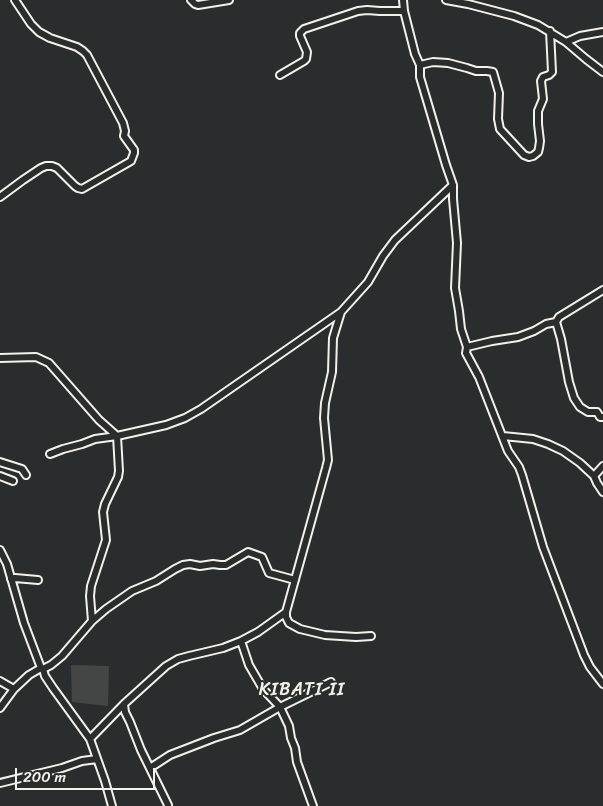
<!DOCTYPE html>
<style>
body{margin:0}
#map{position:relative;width:603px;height:806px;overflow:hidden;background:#2a2d2e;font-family:Sriracha,sans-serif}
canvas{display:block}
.scale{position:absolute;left:15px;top:768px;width:140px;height:22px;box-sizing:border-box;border:2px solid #f4f1e8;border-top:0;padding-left:6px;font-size:15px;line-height:18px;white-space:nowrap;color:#f4f1e8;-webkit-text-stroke:4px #2a2d2e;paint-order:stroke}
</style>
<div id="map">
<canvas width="603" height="806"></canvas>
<div class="scale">200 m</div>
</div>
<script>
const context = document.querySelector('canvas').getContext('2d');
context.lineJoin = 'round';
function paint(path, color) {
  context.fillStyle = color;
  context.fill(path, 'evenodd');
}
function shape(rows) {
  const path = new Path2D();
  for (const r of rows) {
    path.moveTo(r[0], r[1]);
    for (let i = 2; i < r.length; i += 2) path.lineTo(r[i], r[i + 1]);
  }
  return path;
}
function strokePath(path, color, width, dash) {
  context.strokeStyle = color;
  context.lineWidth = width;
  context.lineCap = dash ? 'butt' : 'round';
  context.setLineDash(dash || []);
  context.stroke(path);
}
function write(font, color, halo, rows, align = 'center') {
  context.font = font + ' Sriracha,sans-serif';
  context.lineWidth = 4;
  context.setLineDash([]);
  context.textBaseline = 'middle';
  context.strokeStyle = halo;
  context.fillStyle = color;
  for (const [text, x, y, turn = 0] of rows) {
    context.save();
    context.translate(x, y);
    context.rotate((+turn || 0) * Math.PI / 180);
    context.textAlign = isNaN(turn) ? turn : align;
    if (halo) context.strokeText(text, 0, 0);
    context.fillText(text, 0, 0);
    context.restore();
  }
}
paint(shape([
 [71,665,109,666,108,706,72,702]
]), '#444645');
const minor = shape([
 [191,0,195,4,198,5,229,0],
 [403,0,404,11,415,54,420,65,420,77,446,165,453,185,453,199,457,243,455,288,459,311,461,329,467,347,466,353,479,377,508,451,519,467,522,475,543,547,584,655,590,667,603,684],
 [446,0,468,4,514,16,538,25,566,42,586,59,603,72],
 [566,42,580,36,603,32],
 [420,65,433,62,448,63,467,68,476,71,487,71,493,72,499,93,498,119,500,129,524,155,529,157,533,156,538,152,539,148,540,141,538,124,538,111,543,99,541,81,543,77,549,75,552,72,550,31],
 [280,75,304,61,306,59,307,52,300,36,300,33,304,29,358,11,367,10,380,11,404,11],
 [0,197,23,180,41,168,46,166,52,166,57,168,75,186,78,188,82,189,131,161,134,153,134,150,124,136,125,131,123,123,87,55,83,51,77,47,50,38,39,32,31,24,15,0],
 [556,322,561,339,569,382,574,398,580,407,588,412,597,412,600,417,603,417],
 [467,347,492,341,518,337,534,331,546,324,556,322,559,317,603,290],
 [0,358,36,357,49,363,99,420,117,436,119,471,118,477,105,504,103,512,106,540,91,586,90,596,92,621],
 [503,436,533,439,548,444,563,451,580,463,594,476,597,483,603,492],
 [50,454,63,449,82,444,95,439,117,436,166,425,185,418,201,409,341,312],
 [0,462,22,469,26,475],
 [0,476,13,481],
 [594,476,603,466],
 [0,550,7,564,24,623,41,668,43,669,45,676,53,688,90,739,105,781,112,806],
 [11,579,15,578,38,580],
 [286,612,286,617,289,623,300,629,325,635,356,637,371,636],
 [241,641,249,665,263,689,280,707,331,682],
 [43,669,51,665,62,656,92,621,106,609,132,591,156,581,175,569,183,565,190,564,200,566,213,564,220,565,226,565,248,552,262,557,269,573,295,580],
 [0,681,14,689],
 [124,704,125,712,130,722,141,750,168,805],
 [0,708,14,689,29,675,41,668],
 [90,739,124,704,166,666,178,659,189,656,223,648,241,641,258,632,286,612,326,468,328,460,324,418,325,403,332,372,333,338,341,312,368,282,383,256,395,240,453,185],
 [150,768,170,755,214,738,240,730,280,707,289,726,291,738,295,748,297,762,313,806],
 [0,783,62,768,82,761,97,759]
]);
strokePath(minor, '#f4f1e8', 10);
strokePath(minor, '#2a2d2e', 6);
context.letterSpacing = '1px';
write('18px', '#f4f1e8', '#2a2d2e', [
 ["KIBATI II",302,690]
]);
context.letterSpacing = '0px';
</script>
